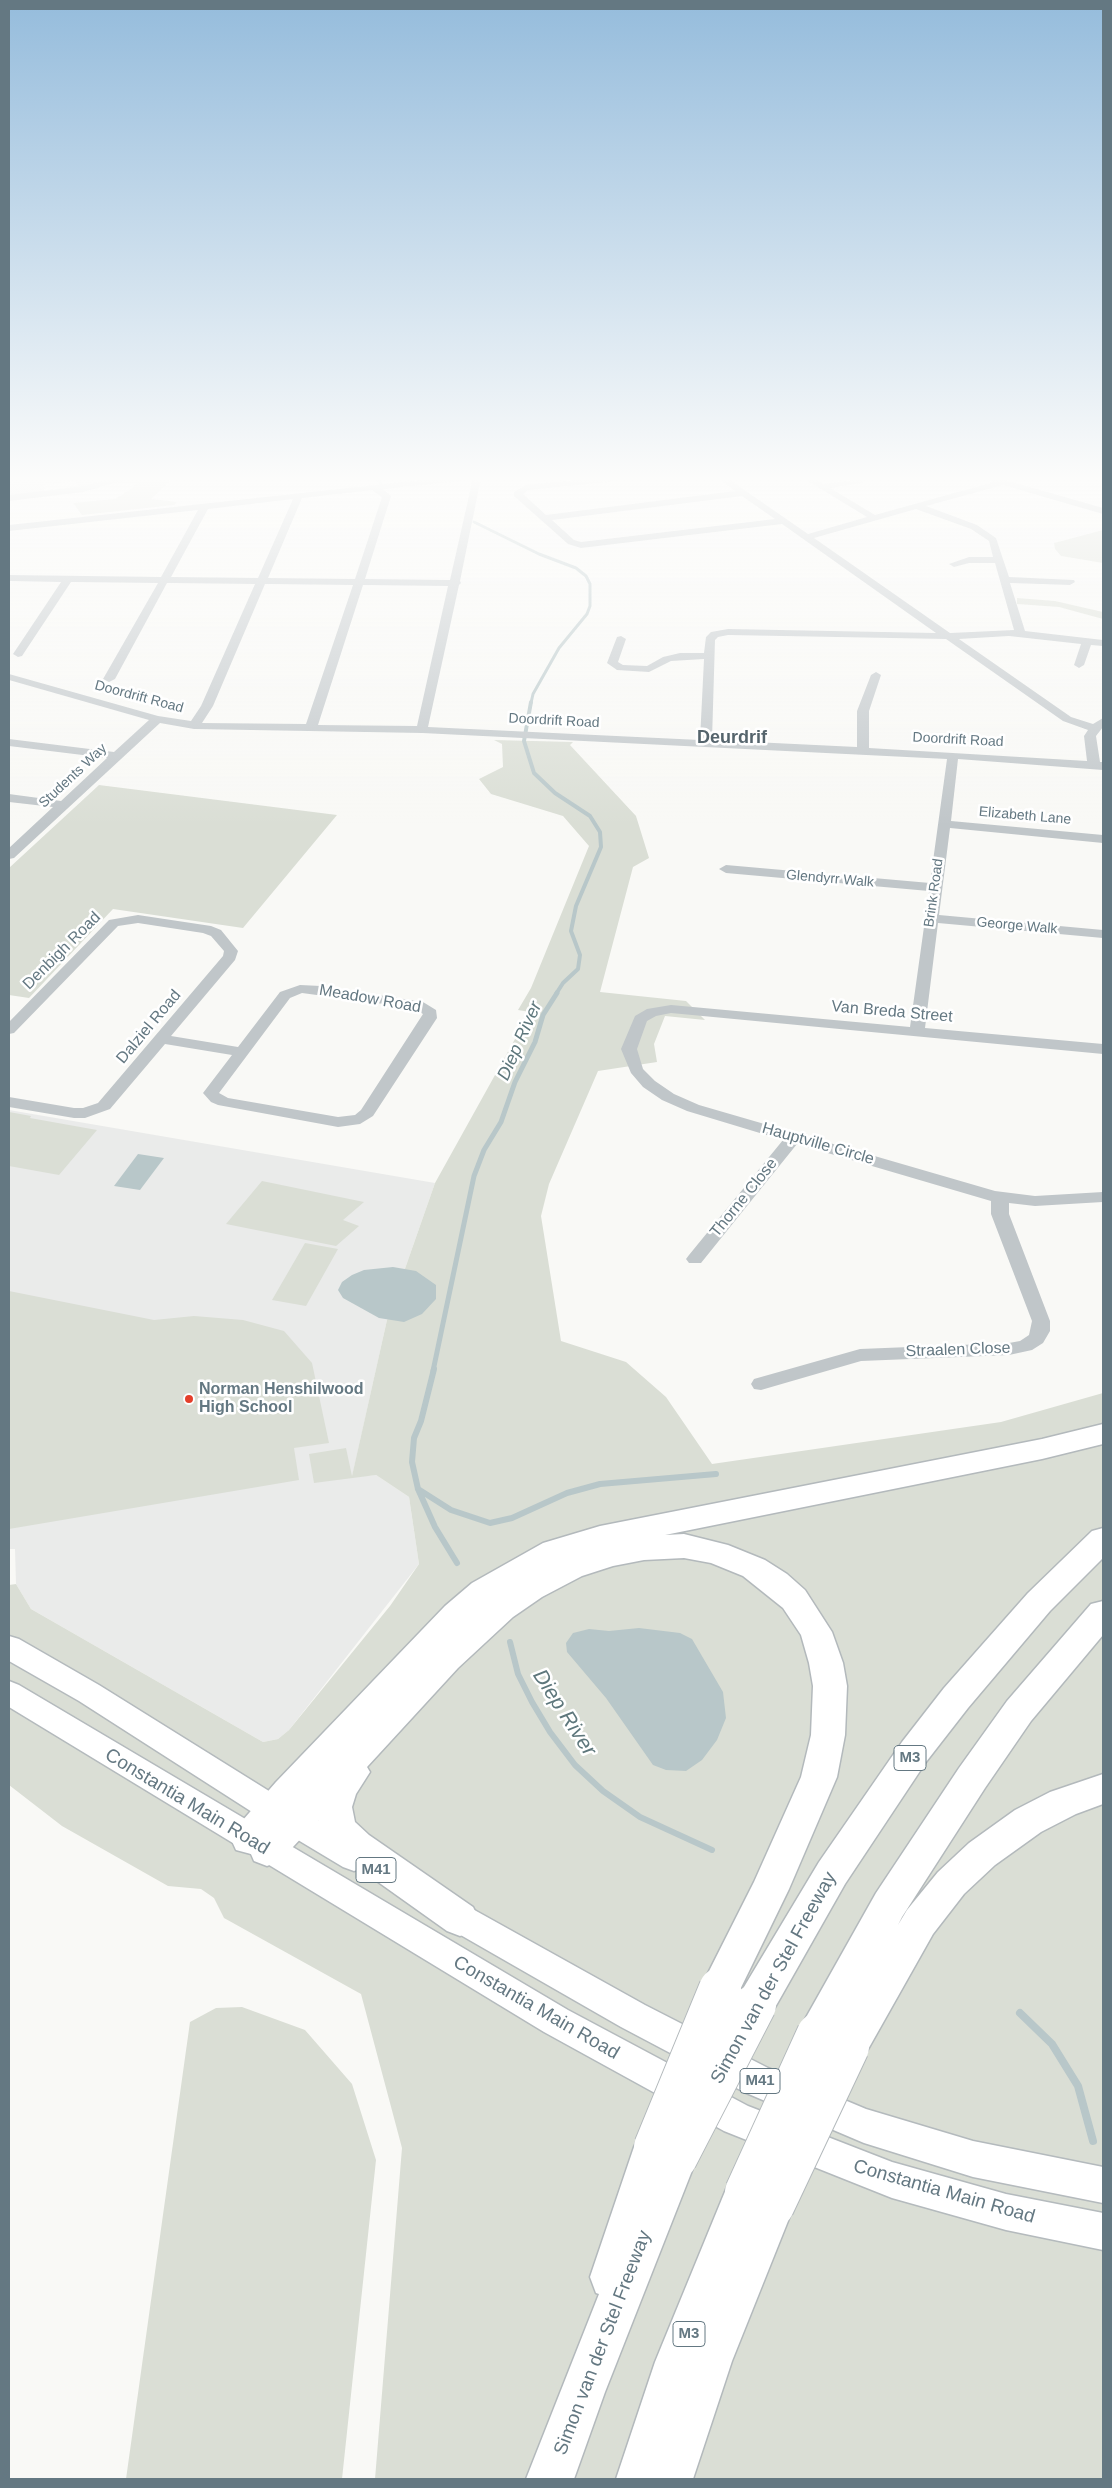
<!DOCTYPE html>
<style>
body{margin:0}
#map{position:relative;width:1112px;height:2488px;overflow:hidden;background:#f9f9f6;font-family:Helvetica,sans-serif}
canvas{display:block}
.frame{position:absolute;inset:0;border:10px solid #647882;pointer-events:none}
</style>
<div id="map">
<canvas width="1112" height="2488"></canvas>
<div class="frame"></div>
</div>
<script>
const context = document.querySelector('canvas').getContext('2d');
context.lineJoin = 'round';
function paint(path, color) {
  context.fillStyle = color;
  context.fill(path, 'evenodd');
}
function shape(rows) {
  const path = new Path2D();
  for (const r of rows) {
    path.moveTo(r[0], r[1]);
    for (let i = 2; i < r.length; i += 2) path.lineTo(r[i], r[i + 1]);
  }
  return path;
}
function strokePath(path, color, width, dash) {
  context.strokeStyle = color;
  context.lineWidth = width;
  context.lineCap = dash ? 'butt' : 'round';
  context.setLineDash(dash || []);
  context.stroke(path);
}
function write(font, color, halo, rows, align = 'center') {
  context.font = font + ' Helvetica,sans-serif';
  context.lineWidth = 5;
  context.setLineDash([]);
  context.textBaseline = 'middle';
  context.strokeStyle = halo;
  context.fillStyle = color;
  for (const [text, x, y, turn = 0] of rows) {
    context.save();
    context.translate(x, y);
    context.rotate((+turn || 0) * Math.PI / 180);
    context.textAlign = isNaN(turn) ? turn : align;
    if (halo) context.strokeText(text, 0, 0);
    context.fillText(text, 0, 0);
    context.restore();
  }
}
paint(shape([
 [9,478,93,478,98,482,80,487,76,481,45,485,43,494,9,498],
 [9,1110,435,1183,387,1320,352,1477,376,1475,409,1497,419,1564,289,1730,278,1739,263,1742,31,1609,16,1584,15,1549,9,1549]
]), '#eaebea');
paint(shape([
 [132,478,170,478,169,482,151,499,177,502,174,505,82,515,73,503,115,499,131,489,136,483,115,483],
 [1103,530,1103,563,1061,556,1055,549,1054,543],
 [1017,598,1055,601,1103,612,1103,619,1059,607,1017,604],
 [494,740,573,742,570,745,636,816,649,858,633,867,600,992,686,1001,705,1020,665,1016,654,1044,657,1062,598,1071,549,1184,541,1216,561,1341,626,1362,666,1397,712,1464,1001,1422,1103,1393,1103,2479,375,2479,402,2148,361,1994,224,1918,214,1898,201,1889,168,1886,62,1826,9,1785,9,1585,16,1584,31,1609,263,1742,278,1739,289,1730,390,1606,419,1564,409,1497,376,1475,314,1483,309,1454,346,1448,352,1476,387,1320,435,1183,530,1012,518,1010,531,988,589,846,563,816,491,794,479,779,503,767,502,744],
 [99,785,337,815,243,928,113,909,29,998,9,995,9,868],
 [9,1112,31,1116,30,1118,97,1130,59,1175,9,1166],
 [262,1181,364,1202,343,1220,359,1226,336,1246,226,1224],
 [305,1243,338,1249,306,1306,272,1300],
 [9,1291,154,1320,194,1316,243,1320,284,1331,312,1363,329,1443,294,1448,299,1480,9,1529],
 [242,2007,305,2030,352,2084,376,2160,342,2479,126,2479,190,2022,216,2008]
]), '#daded5');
paint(shape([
 [138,1154,164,1158,140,1190,114,1186],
 [393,1267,416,1271,436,1285,436,1299,422,1314,404,1322,379,1318,343,1298,338,1290,342,1282,352,1275,364,1270],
 [639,1628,680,1633,692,1639,723,1692,726,1718,717,1740,702,1760,686,1771,666,1770,653,1765,606,1698,567,1652,566,1643,573,1633,589,1629,609,1631]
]), '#b8c7c9');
strokePath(shape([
 [381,478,379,481,381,484],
 [474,522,539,554,576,568,586,576,590,584,590,606,587,614,559,648,533,694,531,703]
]), '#b8c7c9', 3);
strokePath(shape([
 [531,702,524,741,534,773,555,793,590,816,600,832,601,847,576,906,571,931,580,955,578,969,563,983,556,994]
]), '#b8c7c9', 4);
strokePath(shape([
 [433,1371,474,1176,484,1150,501,1122,515,1082,535,1042,543,1015,557,993]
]), '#b8c7c9', 5);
strokePath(shape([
 [434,1369,421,1421,414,1438,412,1462,418,1489,435,1527,457,1563],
 [418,1489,451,1510,490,1523,512,1518,567,1493,600,1484,716,1474],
 [510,1642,518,1674,532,1702,550,1732,575,1765,603,1791,640,1817,712,1850]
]), '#b8c7c9', 6);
strokePath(shape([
 [1020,2013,1052,2044,1078,2086,1093,2141]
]), '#b8c7c9', 8);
const major = shape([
 [9,1636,19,1639,99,1685,285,1801,365,1847,370,1857,365,1867,354,1871,343,1867,263,1819,79,1701,9,1661,9,1636],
 [9,1681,19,1685,568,2010,748,2106,892,2162,1006,2194,1103,2213,1103,2250,1006,2230,892,2198,724,2131,544,2032,9,1707,9,1681],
 [449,1898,460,1902,645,2005,768,2068,866,2109,973,2141,1103,2167,1103,2203,973,2177,864,2143,744,2092,621,2027,438,1922,433,1912,438,1902,449,1898]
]);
const highway = shape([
 [1103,1424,1103,1444,1042,1459,665,1535,684,1534,728,1545,765,1560,787,1574,805,1590,832,1632,843,1663,847,1686,845,1735,837,1777,789,1889,734,2002,720,2007,706,2002,700,1989,754,1882,801,1777,811,1735,813,1686,809,1663,801,1635,783,1608,743,1576,711,1563,684,1558,644,1560,613,1566,582,1576,542,1597,513,1617,458,1668,367,1767,370,1772,356,1794,352,1807,355,1822,369,1835,473,1907,479,1919,473,1931,460,1936,447,1931,343,1857,329,1844,318,1820,280,1861,267,1866,254,1861,251,1854,236,1850,231,1839,236,1828,276,1782,445,1606,472,1583,543,1543,600,1526,1042,1439,1103,1424],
 [1103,1528,1103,1558,1050,1611,968,1708,926,1762,845,1884,769,2018,755,2023,741,2018,735,2005,741,1992,819,1862,902,1742,944,1688,1028,1593,1092,1531,1103,1528],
 [1103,1601,1103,1635,1031,1721,985,1788,902,1917,898,1925,907,1910,938,1872,969,1843,1015,1810,1050,1792,1103,1774,1103,1804,1076,1814,1041,1832,995,1865,964,1894,933,1934,862,2060,848,2066,834,2060,829,2048,818,2053,804,2047,798,2034,804,2021,876,1893,959,1768,1007,1701,1091,1604,1103,1601],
 [655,2127,670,2133,672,2139,676,2137,691,2143,697,2158,605,2392,574,2479,526,2479,599,2294,596,2293,590,2277,634,2147,640,2133,655,2127],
 [746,2171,761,2177,765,2188,773,2185,788,2191,794,2206,732,2361,693,2479,616,2479,655,2362,731,2177,746,2171]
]);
strokePath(major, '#b4babd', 3);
strokePath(highway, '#b3b9bc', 3);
paint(shape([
 [118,478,131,478,83,492,9,501,9,495,83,486,118,478],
 [440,478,465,478,461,481,383,489,391,496,365,579,450,580,473,478,481,478,460,581,461,583,459,585,428,727,700,740,704,659,671,661,649,672,617,670,607,663,617,637,621,636,626,639,618,662,623,665,647,666,663,657,680,653,704,653,706,637,711,632,728,629,936,633,782,524,581,548,568,544,514,496,514,492,526,485,596,478,621,478,617,481,528,490,523,494,546,515,735,491,718,478,727,478,808,534,867,517,803,478,813,478,823,484,869,478,861,483,830,488,875,515,994,482,990,481,990,478,998,478,1103,508,1103,514,1003,485,926,506,977,525,996,538,1009,577,1074,580,1075,582,1070,585,1010,583,1025,631,1103,640,1103,646,1091,645,1084,665,1079,668,1074,665,1081,644,1009,636,959,639,1071,717,1093,724,1103,718,1103,727,1096,736,1100,762,1103,762,1103,770,958,759,951,821,1103,835,1103,843,950,828,939,915,1103,930,1103,938,938,923,925,1028,1103,1044,1103,1054,671,1013,656,1016,647,1021,637,1049,643,1069,655,1081,674,1094,699,1105,995,1191,1035,1196,1103,1192,1103,1202,1035,1206,1009,1203,1009,1214,1050,1321,1050,1331,1043,1343,1032,1350,1009,1355,861,1361,761,1390,754,1389,751,1384,754,1379,860,1349,1009,1343,1020,1341,1029,1335,1032,1321,991,1214,991,1201,797,1144,701,1263,689,1263,686,1259,689,1255,783,1140,687,1111,662,1100,643,1087,631,1073,621,1049,635,1016,647,1009,671,1005,910,1027,929,891,726,873,719,869,726,865,930,883,947,759,422,733,194,729,160,723,14,858,9,859,9,848,53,807,9,802,9,794,61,801,107,758,9,746,9,739,114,752,149,720,9,680,9,674,158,716,191,721,201,706,255,584,167,583,115,679,109,682,103,679,158,583,71,582,22,656,18,657,13,654,61,582,9,581,9,575,161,577,198,510,9,531,9,525,440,478],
 [372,490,382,497,355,579,268,578,302,498,372,490],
 [742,496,775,519,581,542,574,540,552,520,742,496],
 [293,499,258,578,171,577,208,509,293,499],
 [916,509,971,529,989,541,993,557,969,557,949,564,954,567,969,563,995,563,1014,630,950,633,814,538,916,509],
 [265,584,353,585,306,724,202,723,213,706,265,584],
 [363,585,448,586,417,726,318,725,363,585],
 [728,635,946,639,1063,721,1088,730,1084,736,1087,761,869,748,869,711,881,675,876,672,871,675,857,711,857,747,712,740,715,640,718,637,728,635],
 [138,915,211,926,221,930,238,951,235,960,171,1036,238,1047,280,992,300,985,321,986,423,1002,436,1010,437,1018,373,1116,360,1124,338,1127,218,1105,211,1102,203,1093,232,1055,165,1044,110,1109,85,1118,74,1118,9,1107,9,1097,74,1108,83,1108,98,1103,223,956,224,951,211,936,203,933,138,923,118,926,14,1033,9,1034,9,1022,109,920,138,915],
 [302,993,414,1008,423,1014,361,1110,355,1115,338,1117,228,1098,219,1093,290,998,302,993]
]), '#c0c6c9');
paint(major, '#fff');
paint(highway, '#fff');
const highwayBridge = shape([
 [655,2147,720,1989],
 [676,2158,755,2005],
 [746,2192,818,2034],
 [773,2206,848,2047]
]);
strokePath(highwayBridge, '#b3b9bc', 44, []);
strokePath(highwayBridge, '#fff', 42);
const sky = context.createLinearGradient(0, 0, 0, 826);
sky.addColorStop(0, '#95bcdc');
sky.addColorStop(0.58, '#fcfcfb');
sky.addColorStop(1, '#fcfcfb00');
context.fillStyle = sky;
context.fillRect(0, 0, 1112, 826);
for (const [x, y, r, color] of [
 [189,1399,5,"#e43f2b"]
]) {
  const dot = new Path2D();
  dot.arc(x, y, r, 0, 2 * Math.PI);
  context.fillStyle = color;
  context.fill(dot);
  strokePath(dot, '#fff', 2);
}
write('14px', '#647882', '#fff', [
 ["Doordrift Road",139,697,15],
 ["Doordrift Road",554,721,3],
 ["Doordrift Road",958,740,3],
 ["Students Way",73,776,-43],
 ["Elizabeth Lane",1025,816,5],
 ["Glendyrr Walk",830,879,5],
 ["Brink Road",934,893,-82],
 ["George Walk",1017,926,5]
]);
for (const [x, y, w] of [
 [910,1758,32],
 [376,1870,40],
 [760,2081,40],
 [689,2334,32]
]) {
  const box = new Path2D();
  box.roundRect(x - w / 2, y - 12.5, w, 25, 4);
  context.fillStyle = '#fff';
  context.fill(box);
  strokePath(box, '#647882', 1);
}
write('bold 15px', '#647882', null, [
 ["M3",910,1758],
 ["M41",376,1870],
 ["M41",760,2081],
 ["M3",689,2334]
]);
write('16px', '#647882', '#fff', [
 ["Denbigh Road",62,951,-45],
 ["Meadow Road",370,999,10],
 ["Van Breda Street",892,1012,5],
 ["Dalziel Road",149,1027,-50],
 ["Hauptville Circle",818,1144,16],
 ["Thorne Close",744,1198,-51],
 ["Straalen Close",958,1350,-2]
]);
write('bold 16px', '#647882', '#fff', [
 ["Norman Henshilwood",199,1390],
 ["High School",199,1408]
], 'left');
write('bold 18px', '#56656d', '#fff', [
 ["Deurdrif",732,738]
]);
write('italic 18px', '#5e777c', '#fff', [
 ["Diep River",520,1041,-66]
]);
write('19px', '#647882', '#fff', [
 ["Constantia Main Road",187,1802,31],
 ["Simon van der Stel Freeway",774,1978,-61],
 ["Constantia Main Road",536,2008,30],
 ["Constantia Main Road",944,2192,16],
 ["Simon van der Stel Freeway",603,2343,-69]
]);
write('italic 21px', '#5e777c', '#fff', [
 ["Diep River",564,1713,57]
]);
</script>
